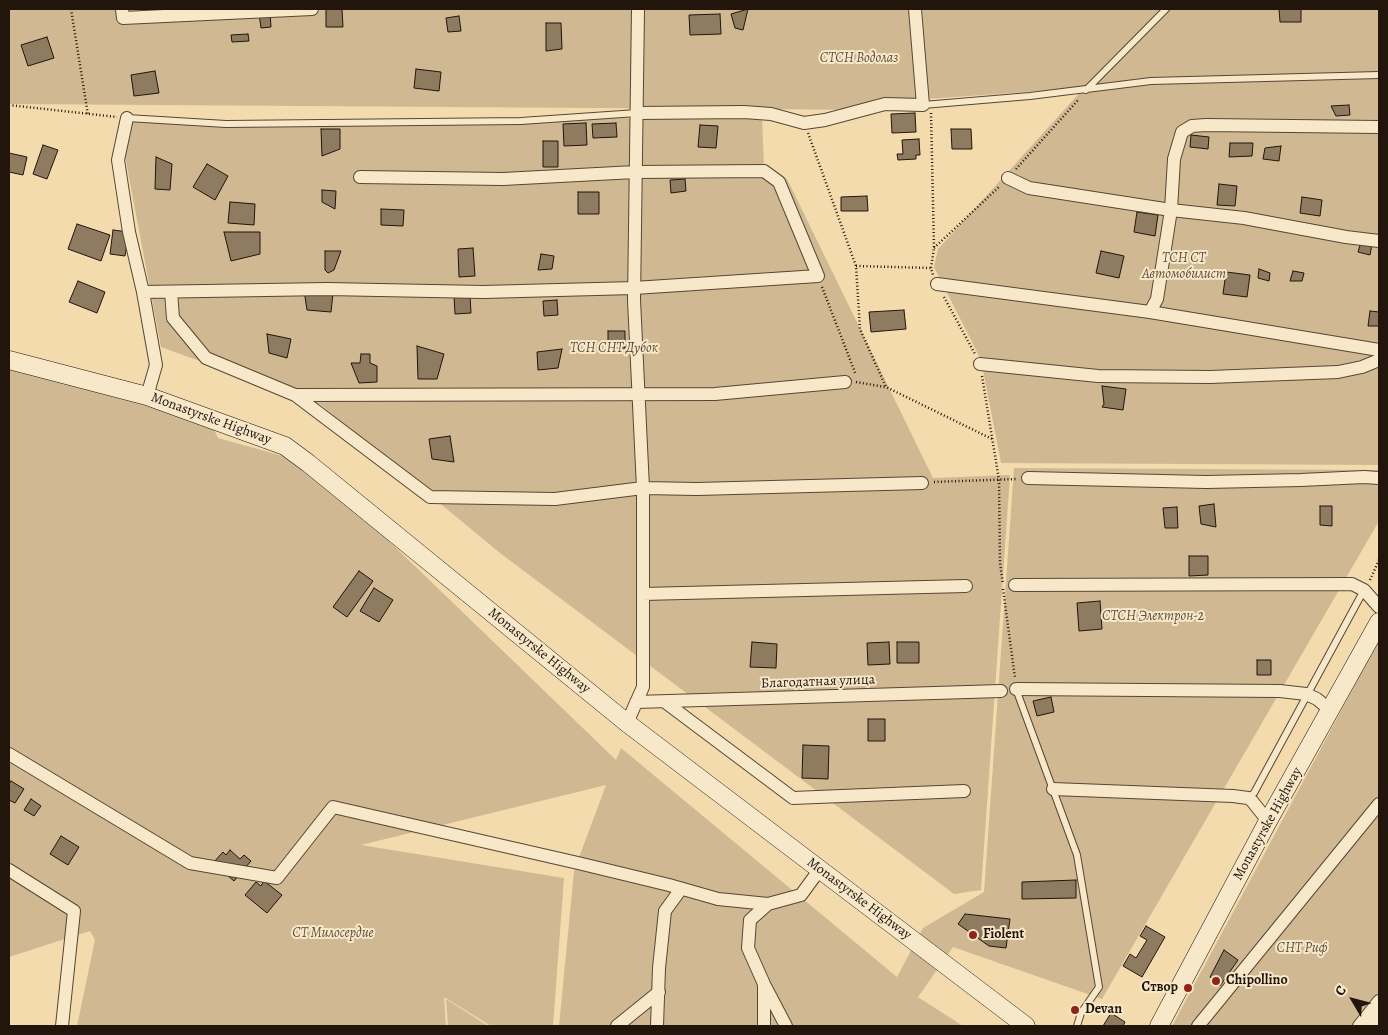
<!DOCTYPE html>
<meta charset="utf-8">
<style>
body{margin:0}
#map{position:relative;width:1388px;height:1035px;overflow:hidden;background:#f4dbae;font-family:Alegreya,serif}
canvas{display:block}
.frame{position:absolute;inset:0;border:10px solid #21150c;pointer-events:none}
.north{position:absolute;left:1328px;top:975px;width:50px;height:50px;-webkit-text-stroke:4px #f8e8ca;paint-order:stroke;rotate:307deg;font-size:14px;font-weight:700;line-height:20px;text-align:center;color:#21150c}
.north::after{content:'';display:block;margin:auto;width:18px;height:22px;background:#21150c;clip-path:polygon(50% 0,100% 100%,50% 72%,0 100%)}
</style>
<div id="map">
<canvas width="1388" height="1035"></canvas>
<div class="frame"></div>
<div class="north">С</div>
</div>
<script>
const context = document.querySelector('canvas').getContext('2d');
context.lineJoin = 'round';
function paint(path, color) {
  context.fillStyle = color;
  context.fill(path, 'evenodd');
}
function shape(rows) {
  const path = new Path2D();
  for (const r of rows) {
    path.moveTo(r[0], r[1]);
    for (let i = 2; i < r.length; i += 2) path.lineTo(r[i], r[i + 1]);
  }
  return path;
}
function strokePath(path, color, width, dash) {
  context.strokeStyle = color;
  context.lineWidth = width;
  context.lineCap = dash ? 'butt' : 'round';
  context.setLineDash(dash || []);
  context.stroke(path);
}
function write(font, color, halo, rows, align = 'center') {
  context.font = font + ' Alegreya,serif';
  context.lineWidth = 4;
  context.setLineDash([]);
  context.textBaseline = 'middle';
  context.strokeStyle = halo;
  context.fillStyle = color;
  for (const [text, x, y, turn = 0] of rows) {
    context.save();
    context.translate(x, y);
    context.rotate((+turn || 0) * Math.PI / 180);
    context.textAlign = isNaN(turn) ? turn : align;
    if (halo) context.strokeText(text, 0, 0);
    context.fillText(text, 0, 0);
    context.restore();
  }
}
paint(shape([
 [9,9,918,9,922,111,887,110,9,104],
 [922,9,1379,9,1379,465,1001,463,981,360,934,267,938,249,1084,88,927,99],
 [762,117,764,167,787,179,933,478,1010,475,981,890,954,894,500,553,321,405,161,347,125,156,132,122],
 [9,367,211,423,218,438,308,463,616,760,621,748,897,977,923,928,984,892,1014,468,1379,470,1379,521,1102,999,953,947,918,997,963,1026,559,1026,574,871,606,785,361,845,564,878,553,1026,491,1026,444,997,446,1026,77,1026,95,940,90,931,9,957],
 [1379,640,1379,1007,1364,1026,1172,1026],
 [446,999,488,1026,448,1026]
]), '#d0b992');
const building = shape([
 [326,9,342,9,343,27,326,27,326,9],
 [748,9,743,30,735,28,731,14,748,9],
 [1279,9,1301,9,1301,22,1280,22,1279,9],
 [270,12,271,27,261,28,259,13,270,12],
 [720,14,721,34,690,35,689,15,720,14],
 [459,16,461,31,448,32,446,18,459,16],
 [546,23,561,23,562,49,546,51,546,23],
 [248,34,249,41,232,42,231,35,248,34],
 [47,37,54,58,28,66,21,45,47,37],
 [416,69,441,72,439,91,414,88,416,69],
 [155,71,159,93,134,96,131,75,155,71],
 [1349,105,1350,115,1336,116,1331,106,1349,105],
 [915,113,916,132,892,133,891,114,915,113],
 [586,123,587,145,564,146,563,124,586,123],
 [616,123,617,137,593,138,592,124,616,123],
 [700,125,718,126,716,148,698,147,700,125],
 [321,129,340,129,340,149,322,156,321,129],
 [951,129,971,129,972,149,952,149,951,129],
 [1191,135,1209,137,1208,149,1190,147,1191,135],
 [919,139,920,155,916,155,916,159,898,160,897,154,903,154,902,140,919,139],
 [543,141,558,141,558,167,543,167,543,141],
 [1230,143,1253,143,1252,156,1229,157,1230,143],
 [43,145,58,150,47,179,33,174,43,145],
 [1281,146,1279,161,1263,159,1265,148,1281,146],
 [9,153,27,157,23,175,9,172,9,153],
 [156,157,172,164,170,190,155,189,156,157],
 [207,164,228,176,215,200,193,187,207,164],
 [685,179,686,191,671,193,670,180,685,179],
 [1219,184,1237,186,1235,206,1217,205,1219,184],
 [322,190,336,191,335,209,322,202,322,190],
 [578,192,599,192,599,214,578,214,578,192],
 [867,196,868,211,841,211,841,197,867,196],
 [1302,197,1322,200,1320,216,1300,213,1302,197],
 [230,202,255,204,254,225,228,223,230,202],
 [381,209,404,210,403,226,381,225,381,209],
 [1137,212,1158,215,1155,236,1134,232,1137,212],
 [77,224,110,235,101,261,68,249,77,224],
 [113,230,129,232,125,256,110,254,113,230],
 [224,232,260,232,260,254,231,261,224,232],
 [1361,242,1372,244,1370,255,1358,252,1361,242],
 [473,248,475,276,459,277,458,249,473,248],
 [325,251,341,251,334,270,328,273,325,270,325,251],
 [1101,251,1124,256,1119,278,1096,273,1101,251],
 [541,254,554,256,552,269,538,270,541,254],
 [1259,269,1270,273,1269,281,1258,278,1259,269],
 [1293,271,1304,273,1302,281,1290,281,1293,271],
 [1226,272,1250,275,1247,297,1223,294,1226,272],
 [78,281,105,292,97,313,69,302,78,281],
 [304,290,333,293,331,312,307,310,304,290],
 [454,296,470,296,471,313,455,314,454,296],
 [557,300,558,315,544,316,543,301,557,300],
 [904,310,906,329,871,332,869,312,904,310],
 [1370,311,1379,312,1379,326,1368,326,1370,311],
 [608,331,625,331,625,348,608,348,608,331],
 [267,334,291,339,287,358,269,353,267,334],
 [417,346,444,354,437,379,418,379,417,346],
 [562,349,558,368,538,370,537,352,562,349],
 [361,354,370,354,370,363,377,366,377,382,359,383,351,363,360,363,361,354],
 [1102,386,1126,389,1123,410,1102,407,1104,404,1102,386],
 [450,436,454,462,432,459,429,439,450,436],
 [1214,504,1216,527,1201,524,1199,506,1214,504],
 [1320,506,1332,506,1332,526,1320,525,1320,506],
 [1177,507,1178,528,1165,528,1163,508,1177,507],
 [1189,556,1208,556,1208,575,1189,576,1189,556],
 [359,571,373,581,347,617,333,607,359,571],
 [374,588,393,600,379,622,360,611,374,588],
 [1100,601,1102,629,1079,631,1077,603,1100,601],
 [752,642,777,644,776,668,750,667,752,642],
 [889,642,890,664,868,665,867,643,889,642],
 [897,642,919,642,919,663,897,663,897,642],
 [1257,660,1271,660,1271,675,1257,675,1257,660],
 [1051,697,1054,712,1037,716,1033,701,1051,697],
 [868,719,885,719,885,741,868,741,868,719],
 [803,745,829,746,828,779,802,778,803,745],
 [11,781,24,789,15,803,9,800,9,784,11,781],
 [31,799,41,806,34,816,24,810,31,799],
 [61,836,79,847,68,865,50,854,61,836],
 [230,850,240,859,244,855,251,861,234,881,213,863,223,852,226,855,230,850],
 [1076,880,1076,898,1022,899,1022,882,1076,880],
 [264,881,282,895,267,913,245,895,256,882,261,886,264,881],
 [965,914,1010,919,1006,948,989,946,958,924,965,914],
 [1146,926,1165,937,1142,977,1123,966,1130,954,1136,958,1147,940,1140,936,1146,926],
 [1224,950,1238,960,1220,986,1210,977,1224,950],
 [1111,1013,1125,1022,1123,1026,1103,1026,1111,1013]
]);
paint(building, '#8f7c60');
strokePath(building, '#21150c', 1);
const lane = shape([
 [1086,90,1166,9],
 [923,105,1030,96,1151,81,1379,75],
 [127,118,226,124,521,121,637,113],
 [1016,689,1077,855,1099,987,1081,1013,1077,1026],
 [1248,798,1254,793,1364,590]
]);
const street = shape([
 [122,9,123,18,312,9],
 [637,113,744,112,771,114,804,123,825,120,885,104,923,105,915,9],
 [127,118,118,160,129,232,143,292,156,365,147,396],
 [1379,127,1206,125,1192,126,1182,132,1174,159,1171,210,1157,299,1150,312,1379,350],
 [1008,178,1029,188,1171,210,1244,218,1346,237,1379,241],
 [937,284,1150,312],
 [143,292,327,289,483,292,634,288,818,276,779,182,764,171,635,172,503,179,360,177],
 [171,292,173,318,206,358,295,395,430,497,555,499,643,488,697,489,922,483],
 [980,364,1098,376,1210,377,1338,372,1362,367,1379,360],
 [295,395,715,394,845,382],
 [1028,478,1206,482,1301,480,1364,477,1379,478],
 [1015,585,1352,584,1364,590,1379,607],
 [643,594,966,586],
 [1016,689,1280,691,1306,694,1317,699,1331,711],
 [636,702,1001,691],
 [665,702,793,798,964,791],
 [627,723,643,687,643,488,634,300,638,9],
 [9,754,190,863,277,878,333,807,578,863,669,885,718,899,768,904,801,895,820,869],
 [1053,789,1233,796,1248,798,1252,801,1268,821],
 [9,870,74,911,62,1026],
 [765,986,786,1026],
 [617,1026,659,992],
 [657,1026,659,968,665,911,681,889],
 [764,1026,764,984,748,948,750,920,768,904],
 [1198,1026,1379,804],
 [1359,1026,1379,1001],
 [1372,1026,1379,1017]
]);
const secondary = shape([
 [9,360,147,396,285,446,308,463,627,723,1026,1026],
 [1159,1026,1268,821,1379,622]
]);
strokePath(lane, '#564634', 8);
strokePath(street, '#564634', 14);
strokePath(secondary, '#21150c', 19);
strokePath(shape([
 [71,9,88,115],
 [9,105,117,117],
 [931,113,934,248,931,268,933,275],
 [808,133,856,266,860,329,886,387,992,439],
 [1016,169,1079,99],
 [934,248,1000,186],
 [856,266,931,268],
 [822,287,856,375],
 [944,297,975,354],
 [982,376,999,480,1000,563,1003,584],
 [856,382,885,387],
 [934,482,1016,479],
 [1370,580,1379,560],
 [1003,589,1015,678]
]), '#21150c', 2.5, [1, 2.5]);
strokePath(lane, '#f8e8ca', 6);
strokePath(street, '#f8e8ca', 12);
strokePath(secondary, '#f8e8ca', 18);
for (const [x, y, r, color] of [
 [973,935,5,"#8f2418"],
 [1216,981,5,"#8f2418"],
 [1188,988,5,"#8f2418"],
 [1075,1010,5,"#8f2418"]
]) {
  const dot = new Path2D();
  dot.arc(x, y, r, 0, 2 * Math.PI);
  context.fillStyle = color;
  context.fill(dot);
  strokePath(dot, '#f8e8ca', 2);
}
write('italic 14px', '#5e4e3b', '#f8e8ca', [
 ["СТСН Водолаз",859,59],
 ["ТСН СТ",1184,259],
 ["Автомобилист",1184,275],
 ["ТСН СНТ Дубок",614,349],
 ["СТСН Электрон-2",1153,617],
 ["СТ Милосердие",333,934],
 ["СНТ Риф",1302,949]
]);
write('14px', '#21150c', '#f8e8ca', [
 ["Monastyrske Highway",211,419,20],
 ["Monastyrske Highway",539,651,39],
 ["Благодатная улица",818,682,-2],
 ["Monastyrske Highway",1268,824,-61],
 ["Monastyrske Highway",859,899,37]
]);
write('bold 14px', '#21150c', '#f8e8ca', [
 ["Fiolent",983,935],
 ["Chipollino",1226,981],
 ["Створ",1178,988,"right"],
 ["Devan",1085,1010]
], 'left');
</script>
